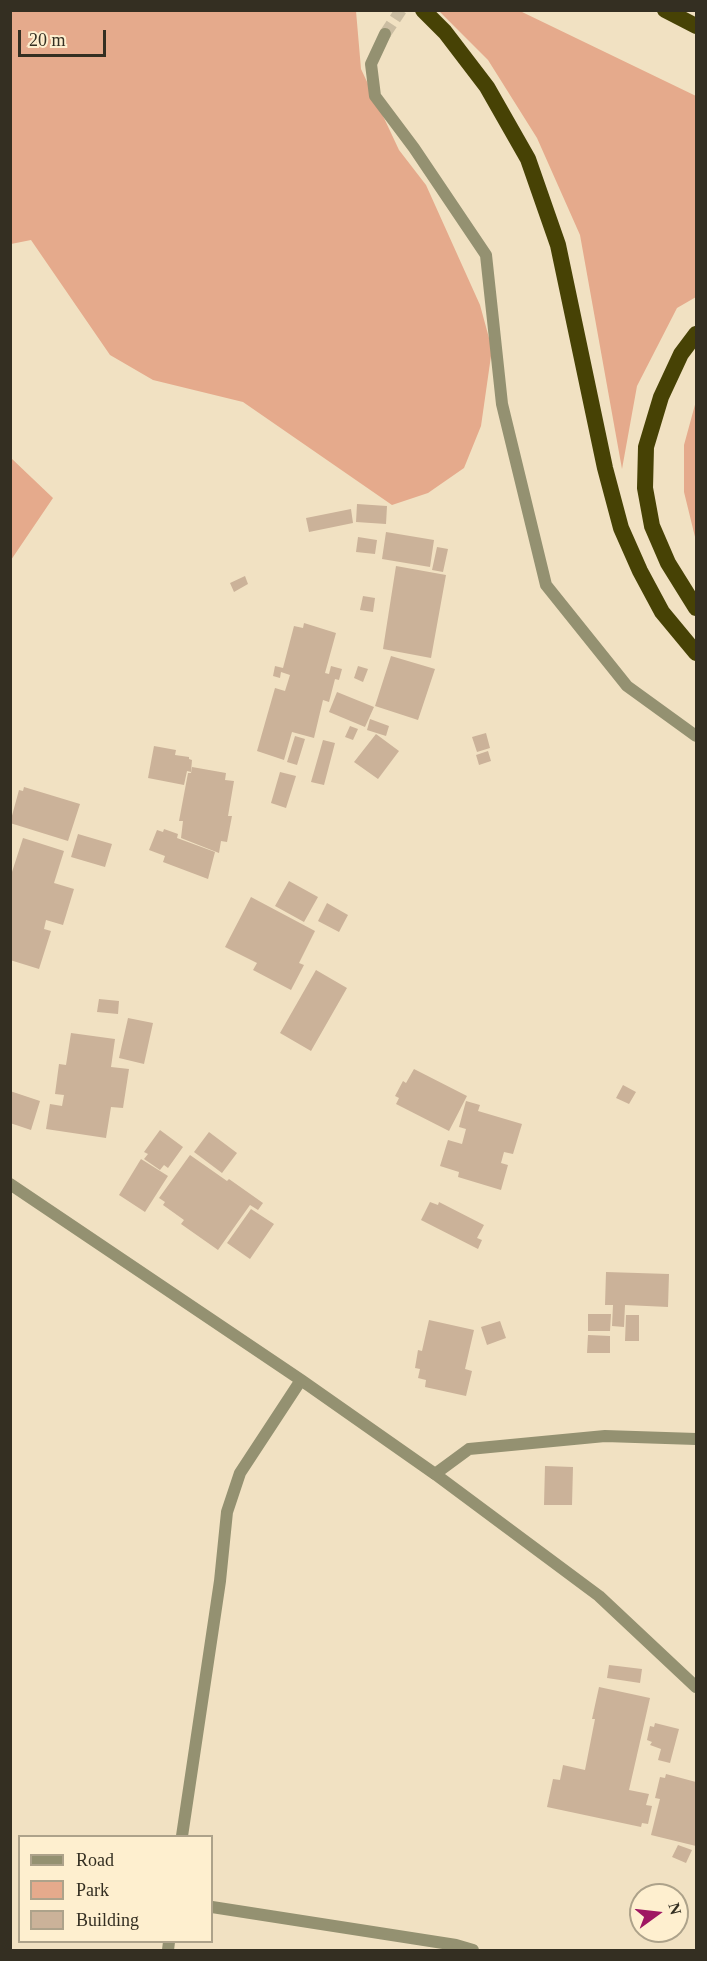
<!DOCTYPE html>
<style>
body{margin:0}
#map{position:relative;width:707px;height:1961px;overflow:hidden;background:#f1e1c2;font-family:"Times New Roman",serif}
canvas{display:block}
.frame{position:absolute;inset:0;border:12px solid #342f22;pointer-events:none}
.legend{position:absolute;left:18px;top:1835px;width:195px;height:108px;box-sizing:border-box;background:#feefcf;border:2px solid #ada28a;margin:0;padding:8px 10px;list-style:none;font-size:18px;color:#342f22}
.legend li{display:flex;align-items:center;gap:12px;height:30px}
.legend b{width:30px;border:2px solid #ada28a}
.north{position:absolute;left:629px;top:1883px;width:60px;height:60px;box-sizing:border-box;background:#feefcf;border:2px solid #ada28a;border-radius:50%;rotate:75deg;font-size:16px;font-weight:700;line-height:24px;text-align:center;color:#342f22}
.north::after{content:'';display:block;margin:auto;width:21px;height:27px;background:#9f1662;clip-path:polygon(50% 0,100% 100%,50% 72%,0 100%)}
.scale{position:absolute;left:18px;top:30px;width:88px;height:27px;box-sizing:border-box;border:3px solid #342f22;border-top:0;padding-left:8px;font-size:18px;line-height:21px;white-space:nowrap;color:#342f22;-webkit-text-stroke:4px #feefcf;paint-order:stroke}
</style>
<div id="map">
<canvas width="707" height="1961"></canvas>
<div class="frame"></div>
<ul class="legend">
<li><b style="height:8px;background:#949171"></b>Road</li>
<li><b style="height:16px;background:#e5aa8c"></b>Park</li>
<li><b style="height:16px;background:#cbb299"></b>Building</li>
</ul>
<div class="north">N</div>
<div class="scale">20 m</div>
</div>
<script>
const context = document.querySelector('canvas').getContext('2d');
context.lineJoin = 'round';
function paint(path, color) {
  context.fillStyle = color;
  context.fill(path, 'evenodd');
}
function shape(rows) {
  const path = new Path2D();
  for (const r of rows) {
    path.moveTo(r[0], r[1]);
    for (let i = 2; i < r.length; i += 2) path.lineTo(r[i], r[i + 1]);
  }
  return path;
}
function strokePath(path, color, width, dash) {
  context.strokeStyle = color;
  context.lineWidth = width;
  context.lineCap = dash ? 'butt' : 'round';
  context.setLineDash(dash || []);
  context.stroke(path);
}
paint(shape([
 [11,11,356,11,361,69,399,150,426,185,480,305,492,349,481,426,464,468,428,493,392,505,243,402,153,380,110,355,31,240,11,244],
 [439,11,520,11,696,96,696,297,677,308,637,386,622,469,580,235,537,138,488,60],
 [696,401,696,541,684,492,684,445],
 [11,458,53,498,11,560]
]), '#e5aa8c');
paint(shape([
 [357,504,387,506,386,524,356,522],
 [351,509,353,523,309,532,306,518],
 [386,532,434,540,430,567,382,559],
 [358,537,377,540,375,554,356,552],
 [437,547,448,549,443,572,432,570],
 [396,566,446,575,431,658,383,649],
 [245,576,248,584,234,592,230,583],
 [363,596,375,598,373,612,360,610],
 [304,623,336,633,325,673,329,674,331,666,342,669,339,680,335,679,329,702,323,700,314,738,292,732,284,760,257,751,275,688,285,691,290,675,281,672,280,678,273,676,275,666,283,668,294,626,303,628],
 [391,656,435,669,418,720,375,706],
 [358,666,368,669,363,682,354,678],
 [337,692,374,707,365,727,329,712],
 [370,719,389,726,386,736,367,730],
 [350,726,358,729,353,740,345,737],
 [486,733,490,748,477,752,472,737],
 [376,734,399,751,378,779,354,762],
 [295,736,305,739,297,765,287,762],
 [323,740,335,743,324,785,311,782],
 [154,746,176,750,175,755,189,757,189,759,192,760,191,772,187,771,184,785,148,778],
 [488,751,491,761,479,765,476,755],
 [192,767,226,773,225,780,234,781,228,816,232,816,227,842,221,841,219,853,181,838,183,821,179,821,188,773,191,773],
 [280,772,296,776,286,808,271,803],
 [24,787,80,804,68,841,10,823,19,790,23,791],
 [164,829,178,834,177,838,215,852,208,879,163,862,165,856,149,850,157,830,163,832],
 [78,834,112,844,105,867,71,857],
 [23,838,64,851,54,883,74,889,63,925,46,920,44,929,51,931,39,969,10,960,10,872,12,872],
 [289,881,318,897,304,922,275,906],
 [251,897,315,931,299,963,304,965,291,990,253,970,257,963,225,947],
 [327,903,348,915,339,932,318,921],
 [316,970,347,988,311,1051,280,1033],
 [99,999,119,1001,118,1014,97,1012],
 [128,1018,153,1023,144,1064,119,1058],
 [71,1033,115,1039,111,1067,129,1069,123,1108,111,1107,106,1138,46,1129,50,1104,62,1106,64,1095,55,1094,59,1064,66,1065],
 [414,1069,467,1096,449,1131,396,1104,399,1098,395,1096,403,1081,406,1083],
 [623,1085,636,1092,629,1104,616,1098],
 [10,1091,40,1101,31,1130,10,1123],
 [466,1101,480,1105,478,1111,522,1124,513,1154,504,1152,501,1163,508,1165,501,1190,458,1177,459,1172,440,1166,448,1140,462,1144,466,1129,459,1127],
 [160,1130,183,1147,168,1168,164,1165,160,1170,144,1159,148,1154,144,1152],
 [209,1132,237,1153,222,1173,194,1152],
 [190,1155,227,1181,229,1179,263,1203,258,1210,250,1205,218,1250,181,1224,184,1220,163,1205,165,1202,159,1198],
 [141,1159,168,1176,145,1212,119,1195],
 [430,1202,438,1205,439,1202,484,1225,477,1238,482,1240,478,1249,421,1220],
 [251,1209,274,1224,250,1259,227,1243],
 [606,1272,669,1274,668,1307,625,1305,624,1327,612,1326,613,1305,605,1305],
 [588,1314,611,1314,610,1331,588,1331],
 [626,1315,639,1315,639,1341,625,1341],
 [429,1320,474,1330,465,1369,472,1371,466,1396,425,1387,426,1380,418,1378,420,1369,415,1368,418,1350,422,1351],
 [500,1321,506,1338,487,1345,481,1327],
 [588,1335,610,1336,610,1353,587,1353],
 [545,1466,573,1467,572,1505,544,1505],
 [609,1665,642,1669,640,1683,607,1678],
 [599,1687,650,1698,629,1790,649,1794,646,1805,652,1806,648,1824,642,1823,641,1827,547,1807,553,1779,560,1780,563,1765,585,1770,595,1719,592,1719],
 [655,1723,679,1729,670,1763,658,1760,661,1749,650,1745,652,1742,647,1740,650,1726,654,1727],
 [666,1774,696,1782,696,1846,651,1835,660,1799,655,1798,660,1777,665,1778],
 [678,1845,692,1850,686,1863,672,1857]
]), '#cbb299');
strokePath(shape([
 [385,34,401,10]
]), '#cbbda2', 12, [12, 6]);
strokePath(shape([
 [385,34,371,64,375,96,414,148,486,255,502,404,546,585,627,686,696,736],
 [435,1474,469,1449,605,1436,696,1439],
 [212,1907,456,1945,473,1950]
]), '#949171', 12);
strokePath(shape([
 [10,1184,301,1380,435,1474,599,1596,696,1687],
 [182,1836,220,1581,227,1512,240,1473,301,1380],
 [168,1950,169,1942]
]), '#949171', 12);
strokePath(shape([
 [423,10,445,32,487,87,528,159,558,245,605,468,621,528,640,571,662,612,696,653],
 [665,10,696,26],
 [696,334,681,354,661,397,646,447,645,488,652,526,668,563,696,608]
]), '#474205', 16);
</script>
